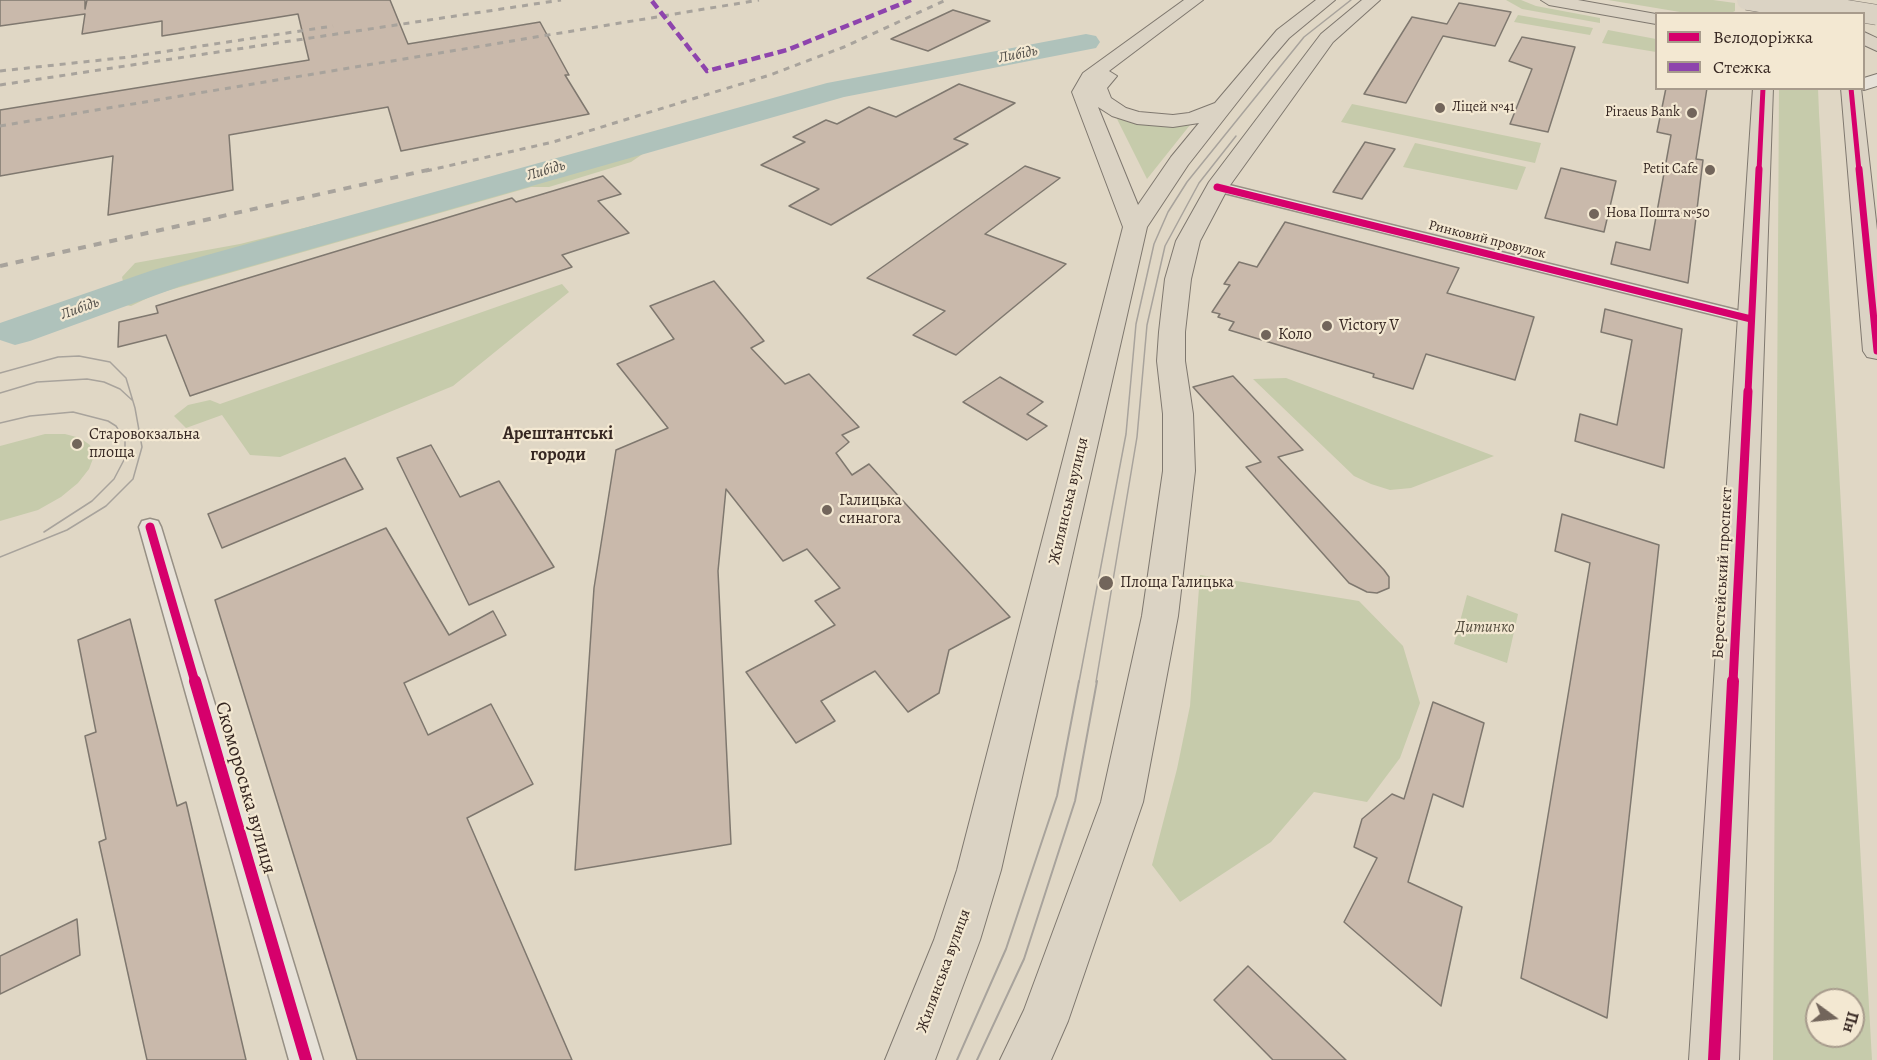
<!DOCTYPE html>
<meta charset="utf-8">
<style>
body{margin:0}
#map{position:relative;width:1877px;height:1060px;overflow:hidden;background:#e0d7c5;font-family:Alegreya,serif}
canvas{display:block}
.legend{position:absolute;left:1655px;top:12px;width:210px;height:78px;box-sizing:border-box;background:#f3e8d2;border:2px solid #a79b8c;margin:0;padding:8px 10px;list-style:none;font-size:18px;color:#362722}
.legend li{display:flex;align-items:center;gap:12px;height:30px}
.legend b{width:30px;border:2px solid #a79b8c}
.north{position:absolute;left:1805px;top:988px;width:60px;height:60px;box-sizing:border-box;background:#f3e8d2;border:2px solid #a79b8c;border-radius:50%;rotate:105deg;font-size:16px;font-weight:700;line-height:24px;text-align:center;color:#362722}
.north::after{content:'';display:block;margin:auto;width:21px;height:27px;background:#72655b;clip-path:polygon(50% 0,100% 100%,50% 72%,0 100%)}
</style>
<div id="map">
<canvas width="1877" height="1060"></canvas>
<ul class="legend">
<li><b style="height:8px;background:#d6006c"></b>Велодоріжка</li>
<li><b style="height:8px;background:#8e44ad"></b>Стежка</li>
</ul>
<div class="north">Пн</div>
</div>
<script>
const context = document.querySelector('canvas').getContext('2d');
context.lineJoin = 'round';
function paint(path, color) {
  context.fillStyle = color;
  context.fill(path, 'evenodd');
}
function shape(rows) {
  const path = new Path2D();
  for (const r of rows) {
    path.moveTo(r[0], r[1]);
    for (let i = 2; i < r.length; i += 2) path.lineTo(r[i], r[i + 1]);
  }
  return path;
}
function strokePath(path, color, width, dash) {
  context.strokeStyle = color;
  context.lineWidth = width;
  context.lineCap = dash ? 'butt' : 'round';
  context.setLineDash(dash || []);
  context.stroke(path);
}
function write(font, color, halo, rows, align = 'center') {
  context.font = font + ' Alegreya,serif';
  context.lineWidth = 4.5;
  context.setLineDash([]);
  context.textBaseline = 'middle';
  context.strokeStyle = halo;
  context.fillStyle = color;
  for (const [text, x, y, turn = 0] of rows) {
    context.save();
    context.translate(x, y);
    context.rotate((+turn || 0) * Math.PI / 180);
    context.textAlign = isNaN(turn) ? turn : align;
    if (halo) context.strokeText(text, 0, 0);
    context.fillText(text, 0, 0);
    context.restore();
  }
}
paint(shape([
 [1506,0,1521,0,1536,6,1600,18,1600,23,1522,9],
 [1608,0,1713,0,1735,3,1735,11,1731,13,1686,13],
 [1518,15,1593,28,1590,35,1514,22],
 [1608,30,1656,39,1656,52,1602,43],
 [1818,88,1819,113,1872,1060,1773,1060,1779,89],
 [1817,1000,1853,1000,1853,1036,1817,1036],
 [1352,104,1541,143,1535,163,1341,122],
 [1115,115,1172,126,1190,125,1147,179],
 [647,142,653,147,631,162,549,187,531,187,156,294,131,306,120,304,125,290,122,277,135,263,240,244],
 [1415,143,1526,167,1517,190,1403,167],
 [562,284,569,292,453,386,280,457,250,455,222,415,186,428,174,416,188,405,210,400,220,404],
 [1286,378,1494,456,1411,488,1390,490,1371,484,1354,476,1253,379],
 [45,434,65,434,80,438,90,445,94,456,89,469,78,483,61,497,38,510,0,521,0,446],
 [1200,575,1359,601,1403,646,1420,703,1400,758,1367,802,1314,792,1271,842,1180,902,1152,865,1177,769,1190,706],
 [1467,595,1518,614,1507,663,1454,644]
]), '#c6cbab');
paint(shape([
 [1086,34,1096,36,1100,42,1096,48,844,97,181,286,30,341,15,345,0,340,0,323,153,270,827,83,1086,34]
]), '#afc2bb');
const building = shape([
 [0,0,85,0,85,9,87,0,390,0,408,44,540,22,569,75,565,75,589,114,401,151,388,107,229,135,233,190,108,215,113,156,0,176,0,110,309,60,298,14,162,36,162,21,82,34,85,14,0,26,0,0],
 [1459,3,1511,12,1495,46,1443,36,1406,103,1364,94,1412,17,1447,24,1459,3],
 [953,10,990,21,928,51,891,39,953,10],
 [1522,37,1575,47,1548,132,1510,124,1532,69,1509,61,1522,37],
 [959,84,1015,103,954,139,968,144,831,225,789,206,819,189,761,165,805,142,793,137,826,120,837,124,869,107,896,117,959,84],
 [1666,88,1707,88,1696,159,1703,160,1688,283,1611,264,1616,242,1650,250,1671,135,1657,132,1666,88],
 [1365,142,1395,149,1362,199,1333,192,1365,142],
 [1025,166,1060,178,985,234,1066,264,956,355,913,335,945,311,867,278,1025,166],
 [1561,168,1616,181,1604,232,1545,218,1561,168],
 [603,176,621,194,598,201,629,233,562,255,572,267,190,396,166,335,118,347,119,322,158,313,156,306,512,198,516,202,603,176],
 [1285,222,1459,268,1447,293,1534,317,1515,380,1426,354,1413,389,1373,377,1374,374,1229,330,1234,322,1218,317,1220,314,1212,312,1230,285,1224,284,1239,262,1257,267,1285,222],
 [714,281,764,341,751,348,785,384,809,374,859,427,842,435,849,442,836,453,852,475,869,464,1010,617,949,650,939,693,908,712,875,671,821,701,835,721,796,743,746,672,835,625,815,601,840,588,807,549,783,561,726,489,718,571,731,844,575,870,594,588,616,450,668,428,617,364,674,339,650,306,714,281],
 [1605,309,1682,329,1664,468,1575,441,1580,414,1617,425,1632,340,1601,332,1605,309],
 [1233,376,1303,450,1278,457,1384,570,1389,577,1389,588,1377,593,1367,592,1349,583,1246,467,1261,462,1193,387,1233,376],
 [1000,377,1043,402,1027,414,1047,426,1027,440,963,402,1000,377],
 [431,445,460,497,499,481,554,567,469,605,397,458,431,445],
 [345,458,363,489,222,548,208,514,345,458],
 [1562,514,1659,545,1607,1018,1521,978,1590,563,1555,551,1562,514],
 [386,528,449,635,493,611,506,635,404,683,428,735,491,704,533,784,467,818,572,1060,357,1060,215,600,386,528],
 [130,619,177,806,186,802,246,1060,147,1060,99,842,106,839,85,736,96,732,78,640,130,619],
 [1433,702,1484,723,1463,807,1433,794,1408,882,1462,907,1441,1006,1344,922,1377,858,1354,847,1362,819,1392,794,1404,799,1433,702],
 [77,919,80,955,0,994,0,956,77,919],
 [1248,966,1346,1060,1273,1060,1214,1000,1248,966]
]);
paint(building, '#c9b9ab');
strokePath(building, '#7f786f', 1.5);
const minor = shape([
 [1217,182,1757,315,1760,319,1757,323,1751,324,1212,190,1209,187,1217,182],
 [150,519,158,521,161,527,323,1060,289,1060,139,527,142,521,150,519]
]);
const secondary = shape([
 [1877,74,1877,86,1864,90,1860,88,1864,88,1864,78,1877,74]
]);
const primary = shape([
 [1184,0,1203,0,1109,71,1117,76,1107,88,1111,98,1126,108,1139,112,1173,115,1189,113,1215,103,1277,30,1316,0,1335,0,1289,38,1271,59,1188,165,1147,227,1001,870,980,940,935,1060,885,1060,934,940,957,870,1123,227,1072,92,1083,73,1184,0],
 [1098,107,1112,116,1137,124,1173,127,1199,123,1171,157,1138,205,1098,107],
 [1362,0,1380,0,1333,42,1228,188,1200,241,1191,279,1185,332,1185,361,1193,414,1195,471,1178,616,1143,802,1068,1021,1051,1060,1000,1060,1024,1010,1101,802,1142,616,1163,471,1163,414,1157,361,1159,332,1165,279,1176,241,1209,182,1321,34,1362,0],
 [1541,0,1578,0,1656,14,1656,24,1549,5,1541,0],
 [1864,32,1877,38,1877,51,1864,45,1864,32],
 [1753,88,1773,88,1739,1060,1689,1060,1753,88],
 [1841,88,1861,88,1877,230,1877,359,1867,357,1863,351,1841,88]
]);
strokePath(minor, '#979085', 3);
strokePath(secondary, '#7f786f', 2);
strokePath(primary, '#7f786f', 2);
paint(minor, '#e7e2d9');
paint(secondary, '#e7e2d9');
paint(primary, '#dbd3c4');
strokePath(shape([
 [0,373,58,357,79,356,110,362,126,378,135,408,142,447,133,479,106,506,67,530,0,557],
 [0,393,37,382,87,379,104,382,120,389,132,400],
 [0,423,30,416,73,412,108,421,116,426,125,440,125,458,114,479,92,501,44,532],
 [1079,682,1126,434,1136,324,1154,244,1168,212,1187,182,1304,37,1351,0],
 [1096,682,1137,437,1147,325,1165,246,1199,183,1236,136]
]), '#a8a39c', 1.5);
strokePath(shape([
 [957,1060,1006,949,1057,796,1079,681],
 [977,1060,1024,959,1075,801,1097,681]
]), '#a8a39c', 2);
strokePath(shape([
 [0,71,129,57,333,26],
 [0,85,561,0],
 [0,126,759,0],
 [426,171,553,142,770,75,844,47,946,0]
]), '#a8a39c', 3, [6, 6]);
strokePath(shape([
 [0,266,432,169]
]), '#a8a39c', 4, [8, 8]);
const primaryBridge = shape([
 [1747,0,1808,10],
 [1786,0,1877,15]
]);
strokePath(primaryBridge, '#7f786f', 21, []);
strokePath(primaryBridge, '#dbd3c4', 20);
strokePath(shape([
 [652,1,707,71,787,50,911,0]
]), '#8e44ad', 4.5, [9, 4.5]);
strokePath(shape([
 [1851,88,1859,171],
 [1759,171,1763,88]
]), '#d6006c', 5);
strokePath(shape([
 [1859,169,1877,351],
 [1217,187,1751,319],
 [1748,392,1759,169]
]), '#d6006c', 7);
strokePath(shape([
 [150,527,195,682],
 [1733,682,1748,391]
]), '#d6006c', 9);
strokePath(shape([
 [195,681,306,1060],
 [1714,1060,1733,681]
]), '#d6006c', 12);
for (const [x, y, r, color] of [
 [1440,108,6,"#72655b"],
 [1692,113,6,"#72655b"],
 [1710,170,6,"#72655b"],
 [1594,214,6,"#72655b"],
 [1327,326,6,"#72655b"],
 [1266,335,6,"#72655b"],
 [77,444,6,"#72655b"],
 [827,510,6,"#72655b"],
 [1106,583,8,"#72655b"]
]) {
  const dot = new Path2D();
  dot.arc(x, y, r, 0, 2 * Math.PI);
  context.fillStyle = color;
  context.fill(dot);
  strokePath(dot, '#f3e8d2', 2);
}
write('14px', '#362722', '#f3e8d2', [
 ["Ліцей №41",1452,108],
 ["Piraeus Bank",1680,113,"right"],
 ["Petit Cafe",1698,170,"right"],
 ["Нова Пошта №50",1606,214]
], 'left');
write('14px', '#362722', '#f3e8d2', [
 ["Ринковий провулок",1487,240,14]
]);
write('italic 15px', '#4f4c47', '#f3e8d2', [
 ["Либідь",1018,55,-11],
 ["Либідь",546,171,-16],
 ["Либідь",80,309,-20]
]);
write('16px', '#362722', '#f3e8d2', [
 ["Victory V",1339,326],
 ["Коло",1278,335],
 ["Старовокзальна",89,435],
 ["площа",89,453],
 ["Галицька",839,501],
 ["синагога",839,519],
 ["Площа Галицька",1120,583]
], 'left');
write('16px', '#362722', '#f3e8d2', [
 ["Жилянська вулиця",1069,501,-77],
 ["Берестейський проспект",1723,573,-87],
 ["Жилянська вулиця",944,971,-70]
]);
write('italic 16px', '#554e3f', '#f3e8d2', [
 ["Дитинко",1485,628]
]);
write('bold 18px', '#362722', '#f3e8d2', [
 ["Арештантські",558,435],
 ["городи",558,456]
]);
write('20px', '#362722', '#f3e8d2', [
 ["Скомороська вулиця",245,788,74]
]);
</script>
